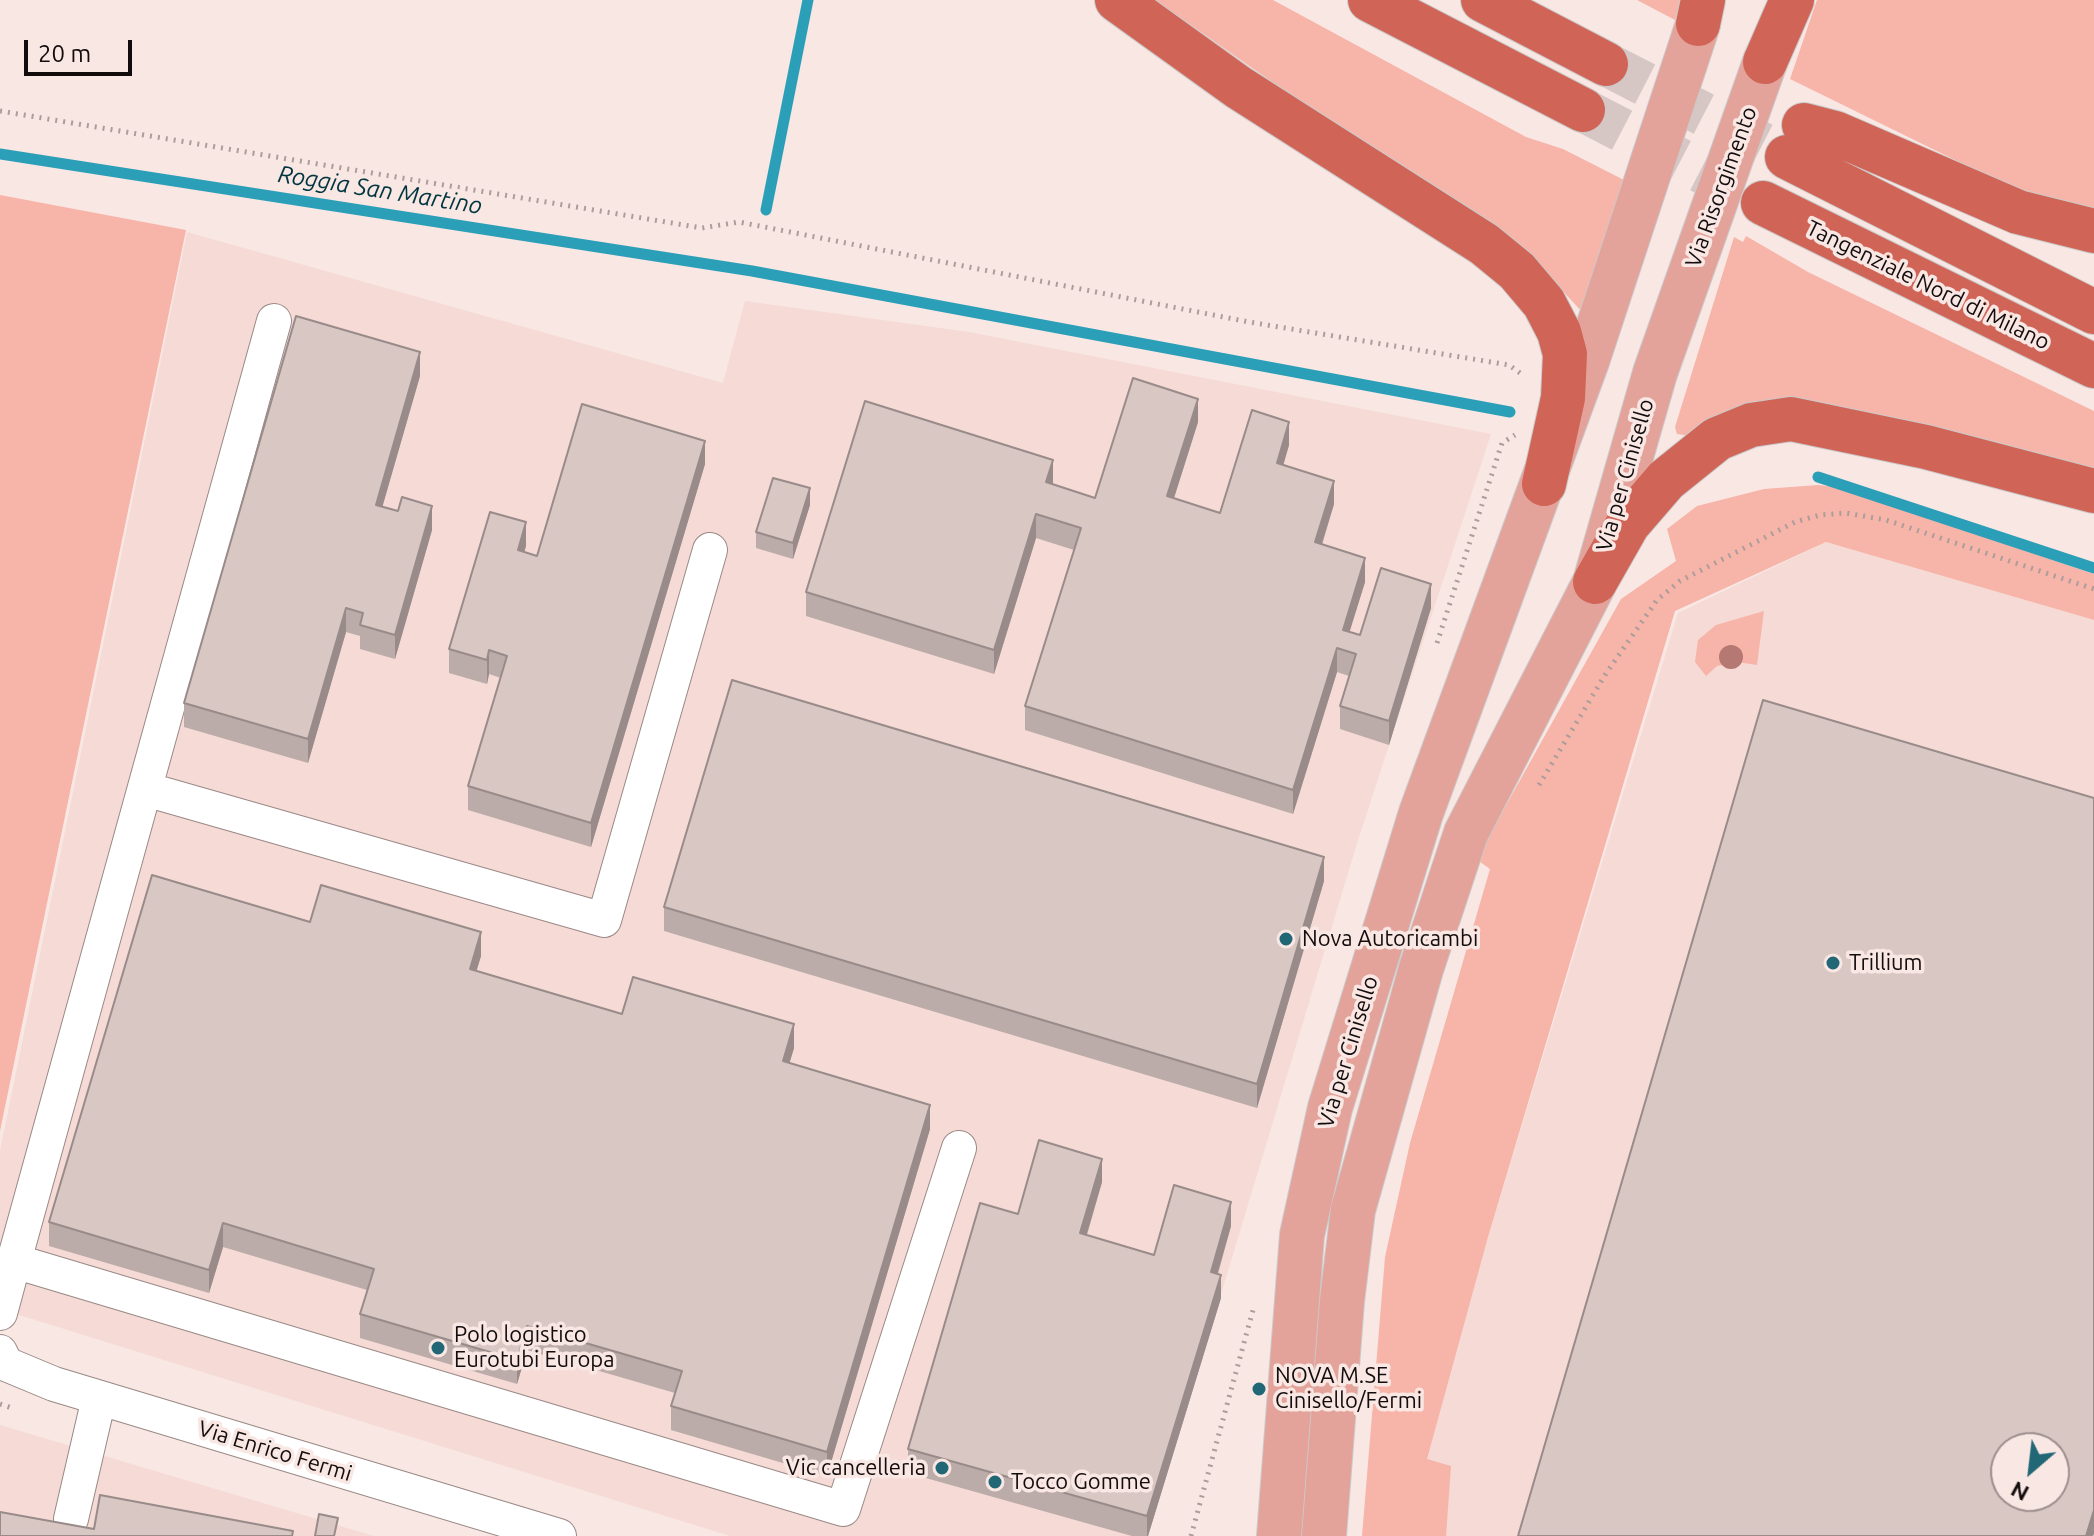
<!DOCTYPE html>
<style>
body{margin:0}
#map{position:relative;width:2094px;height:1536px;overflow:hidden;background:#f9e7e4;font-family:Ubuntu,sans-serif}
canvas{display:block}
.north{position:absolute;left:1990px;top:1432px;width:80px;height:80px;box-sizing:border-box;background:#f9e7e4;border:2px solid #9d8f8e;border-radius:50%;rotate:208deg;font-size:22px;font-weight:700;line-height:32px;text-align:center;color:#120c0c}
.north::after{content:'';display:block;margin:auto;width:28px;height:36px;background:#216776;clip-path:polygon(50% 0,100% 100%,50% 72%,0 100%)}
.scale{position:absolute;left:24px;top:40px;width:108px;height:36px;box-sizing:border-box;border:4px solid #120c0c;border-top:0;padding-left:10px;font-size:24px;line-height:28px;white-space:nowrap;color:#120c0c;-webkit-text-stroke:6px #f9e7e4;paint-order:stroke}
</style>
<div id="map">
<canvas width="2094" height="1536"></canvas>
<div class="north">N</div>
<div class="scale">20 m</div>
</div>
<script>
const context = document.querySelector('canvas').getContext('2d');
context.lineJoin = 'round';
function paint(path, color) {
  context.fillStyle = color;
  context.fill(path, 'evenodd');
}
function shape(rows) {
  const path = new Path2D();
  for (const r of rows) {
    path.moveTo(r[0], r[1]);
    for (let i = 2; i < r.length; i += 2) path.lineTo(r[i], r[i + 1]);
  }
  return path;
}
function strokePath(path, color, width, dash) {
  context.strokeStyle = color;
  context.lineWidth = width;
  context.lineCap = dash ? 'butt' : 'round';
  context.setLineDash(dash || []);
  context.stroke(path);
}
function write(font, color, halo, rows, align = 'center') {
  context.font = font + ' Ubuntu,sans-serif';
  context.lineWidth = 7;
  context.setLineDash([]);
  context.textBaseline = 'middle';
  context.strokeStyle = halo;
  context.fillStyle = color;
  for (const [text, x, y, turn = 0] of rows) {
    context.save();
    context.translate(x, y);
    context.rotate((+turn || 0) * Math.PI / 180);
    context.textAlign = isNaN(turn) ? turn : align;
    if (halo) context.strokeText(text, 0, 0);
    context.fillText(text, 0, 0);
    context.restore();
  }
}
paint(shape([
 [187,232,723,383,745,301,969,332,1491,434,1358,840,1148,1536,730,1536,0,1309,0,1151],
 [1826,542,2094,620,2094,1536,1402,1536,1488,1237,1678,613],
 [2006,1448,2054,1448,2054,1496,2006,1496],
 [0,1425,374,1536,0,1536]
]), '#f5dad5');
paint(shape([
 [1155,0,1273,0,1526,137,1563,149,1624,180,1584,314,1547,274],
 [1637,0,1681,0,1675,20],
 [1817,0,2094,0,2094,214,2008,186,1790,79],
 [0,195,186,230,0,1131],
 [1746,236,1808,272,2094,411,2094,471,1806,400,1765,408,1691,436,1677,434,1675,427,1734,237,1743,242],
 [1818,485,1836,487,2094,574,2094,620,1826,542,1675,611,1488,1237,1427,1459,1451,1466,1446,1536,1362,1536,1385,1257,1410,1143,1490,869,1476,859,1621,599,1676,561,1667,529,1697,506,1764,489],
 [1764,611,1757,665,1737,662,1717,666,1706,676,1695,662,1698,640,1716,625]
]), '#f7b4a9');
strokePath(shape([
 [0,154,752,271,1510,412],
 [766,210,808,0],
 [1818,477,2094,568]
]), '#2c9fb8', 11);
strokePath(shape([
 [1606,64,1787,157],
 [1583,110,1763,203]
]), '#d6c6c4', 44, [44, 22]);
const minor = shape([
 [145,789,604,920,710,550],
 [14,1261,274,321],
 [0,1313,14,1261,843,1509,959,1148],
 [0,1352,6,1364,54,1384,559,1536],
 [71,1519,99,1398]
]);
const major = shape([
 [1279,1536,1302,1235,1330,1108,1421,813,1587,361,1698,24],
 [1324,1536,1342,1301,1353,1210,1421,969,1466,833,1595,582,1655,373,1765,62]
]);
const highway = shape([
 [1117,0,1238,87,1484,244,1517,271,1544,303,1559,332,1565,354,1563,398,1544,484],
 [1370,0,1583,110],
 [1483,0,1606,64],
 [1698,24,1703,0],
 [1765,62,1792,0],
 [1804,125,1835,133,2018,212,2094,231],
 [1787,157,2094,312],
 [1763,203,2094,366],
 [1595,582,1628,524,1666,480,1717,439,1751,425,1791,419,1926,447,2094,491]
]);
strokePath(minor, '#998986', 36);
strokePath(major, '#cbcaca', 46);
strokePath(highway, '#cbcaca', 46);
strokePath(shape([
 [0,111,702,228,739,222,1249,322,1509,365,1524,376],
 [1437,643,1502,443,1515,435],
 [1539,785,1605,675,1657,600,1680,581,1795,522,1820,515,1846,513,1886,520,2094,589],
 [0,1404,12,1408],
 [1191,1536,1253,1310]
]), '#ab9d9b', 5, [2, 6]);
strokePath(minor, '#fff', 34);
strokePath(major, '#e3a39a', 44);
strokePath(highway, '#d06557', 44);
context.fillStyle = '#b67873';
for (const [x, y] of [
 [1731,657]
]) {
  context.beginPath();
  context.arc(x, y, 12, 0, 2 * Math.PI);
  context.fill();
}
paint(shape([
 [420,376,382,507,432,530,395,659,360,649,360,636,346,632,308,763,184,727,184,703],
 [1198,422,1174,498,1220,513,1289,445,1283,465,1334,504,1322,545,1365,582,1349,632,1360,635,1431,608,1389,745,1340,729,1340,706,1349,676,1337,672,1293,814,1025,730,1025,706,1074,550,1036,538,994,674,806,616,806,592,1052,484,1095,498],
 [705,464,591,847,468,810,468,786,501,678,489,674,487,684,449,673,449,649,526,546,524,552,537,556],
 [810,505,793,559,756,548,756,532],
 [1324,881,1257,1108,664,931,664,907],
 [310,922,481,956,476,971,622,1014,794,1048,789,1063,930,1129,827,1476,671,1430,671,1406,675,1393,527,1350,517,1384,360,1338,360,1314,367,1290,223,1247,209,1293,49,1246,49,1222],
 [1102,1182,1087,1235,1154,1255,1231,1226,1218,1274,1221,1298,1148,1536,1132,1536,908,1473,908,1449,1018,1214]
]), '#bbaba9');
paint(shape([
 [420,352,420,376,376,529,376,505],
 [1198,399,1198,422,1167,520,1167,496],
 [1289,422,1289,445,1277,487,1277,463],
 [705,441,705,464,591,847,591,823],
 [1053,460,1053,483,1046,506,1046,482],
 [1334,481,1334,504,1315,566,1315,542],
 [810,488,810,505,793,559,793,543],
 [432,506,432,530,395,659,395,635],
 [1036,514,1036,538,994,674,994,650],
 [526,522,526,546,518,574,518,550],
 [1365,558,1365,582,1344,650,1343,630],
 [1431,584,1431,608,1389,745,1389,721],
 [346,608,346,632,308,763,308,739],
 [1337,648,1337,672,1293,814,1293,790],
 [489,650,489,674,487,684,487,660],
 [1324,857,1324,881,1257,1108,1257,1084],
 [481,932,481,956,470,993,470,969],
 [794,1024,794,1048,783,1085,783,1061],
 [930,1105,930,1129,827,1476,827,1452],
 [1102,1159,1102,1182,1080,1257,1080,1233],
 [1231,1202,1231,1226,1211,1296,1211,1272],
 [223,1223,223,1247,209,1293,209,1270],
 [1221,1275,1221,1298,1148,1536,1147,1536,1147,1516],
 [527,1326,527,1350,517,1384,517,1360],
 [2094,1510,2094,1534,2093,1536,2086,1536]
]), '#988b89');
const building = shape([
 [296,316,420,352,376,505,398,511,402,497,432,506,395,635,360,625,363,613,346,608,308,739,184,703,296,316],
 [1133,378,1198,399,1167,496,1220,513,1252,410,1289,422,1277,463,1334,481,1315,542,1365,558,1343,630,1360,635,1381,568,1431,584,1389,721,1340,706,1356,654,1337,648,1293,790,1025,706,1081,528,1036,514,994,650,806,592,865,401,1053,460,1046,482,1095,498,1133,378],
 [582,404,705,441,591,823,468,786,507,656,489,650,487,660,449,649,490,512,526,522,518,550,537,556,582,404],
 [773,478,810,488,793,543,756,532,773,478],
 [732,680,1324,857,1257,1084,664,907,732,680],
 [1763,700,2094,798,2094,1510,2086,1536,1518,1536,1763,700],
 [2006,1448,2054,1448,2054,1496,2006,1496,2006,1448],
 [152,875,310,922,321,885,481,932,470,969,622,1014,633,977,794,1024,783,1061,930,1105,827,1452,671,1406,682,1371,527,1326,517,1360,360,1314,374,1269,223,1223,209,1270,49,1222,152,875],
 [1039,1140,1102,1159,1080,1233,1154,1255,1174,1185,1231,1202,1211,1272,1221,1275,1147,1516,908,1449,980,1203,1018,1214,1039,1140],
 [100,1495,293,1531,292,1536,0,1536,0,1512,94,1529,100,1495],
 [319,1514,338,1518,334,1536,315,1536,319,1514]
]);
paint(building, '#d9c7c4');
strokePath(building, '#988b89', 2);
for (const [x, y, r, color] of [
 [1286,939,8,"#216776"],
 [1833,963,8,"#216776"],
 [438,1348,8,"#216776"],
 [1259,1389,8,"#216776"],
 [942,1468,8,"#216776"],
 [995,1482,8,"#216776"]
]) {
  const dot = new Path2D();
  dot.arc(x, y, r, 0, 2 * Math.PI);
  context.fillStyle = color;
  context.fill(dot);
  strokePath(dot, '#f9e7e4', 3);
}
write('22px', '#120c0c', '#f9e7e4', [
 ["Via Risorgimento",1721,187,-70],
 ["Tangenziale Nord di Milano",1928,285,26],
 ["Via per Cinisello",1625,475,-74],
 ["Via per Cinisello",1348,1052,-73],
 ["Via Enrico Fermi",275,1451,17]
]);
write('22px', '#120c0c', '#f9e7e4', [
 ["Nova Autoricambi",1302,939],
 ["Trillium",1849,963],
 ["Polo logistico",454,1335],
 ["Eurotubi Europa",454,1360],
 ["NOVA M.SE",1275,1376],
 ["Cinisello/Fermi",1275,1401],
 ["Vic cancelleria",926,1468,"right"],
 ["Tocco Gomme",1011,1482]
], 'left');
write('italic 24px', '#013640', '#f9e7e4', [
 ["Roggia San Martino",380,190,9]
]);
</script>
